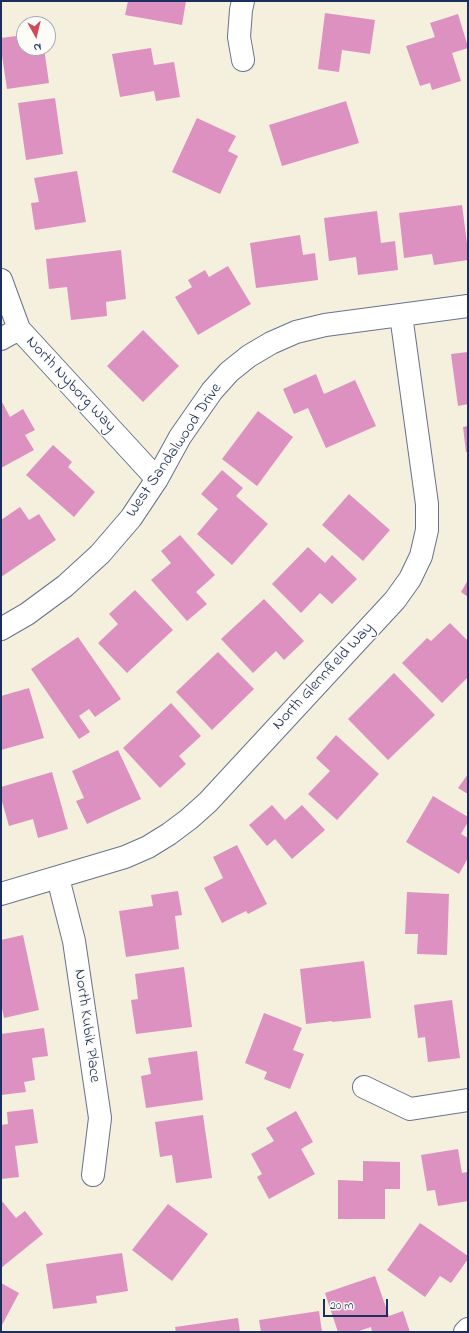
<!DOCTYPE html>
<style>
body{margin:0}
#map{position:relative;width:469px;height:1333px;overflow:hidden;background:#f5f0de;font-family:"Indie Flower",sans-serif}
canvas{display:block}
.frame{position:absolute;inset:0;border:2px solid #1b2f5e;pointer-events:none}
.north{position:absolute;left:16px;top:16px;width:40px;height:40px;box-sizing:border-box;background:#fdfcf7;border:1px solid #a3aaba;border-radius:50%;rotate:172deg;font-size:11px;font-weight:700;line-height:16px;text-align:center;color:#1b2f5e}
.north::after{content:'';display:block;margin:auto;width:14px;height:18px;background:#d1495b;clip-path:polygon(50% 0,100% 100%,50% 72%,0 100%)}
.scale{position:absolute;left:323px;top:1299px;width:65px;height:18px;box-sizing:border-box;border:2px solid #1b2f5e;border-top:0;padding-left:5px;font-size:12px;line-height:14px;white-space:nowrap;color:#1b2f5e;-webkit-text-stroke:3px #fdfcf7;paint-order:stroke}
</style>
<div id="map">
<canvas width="469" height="1333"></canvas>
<div class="frame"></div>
<div class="north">N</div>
<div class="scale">20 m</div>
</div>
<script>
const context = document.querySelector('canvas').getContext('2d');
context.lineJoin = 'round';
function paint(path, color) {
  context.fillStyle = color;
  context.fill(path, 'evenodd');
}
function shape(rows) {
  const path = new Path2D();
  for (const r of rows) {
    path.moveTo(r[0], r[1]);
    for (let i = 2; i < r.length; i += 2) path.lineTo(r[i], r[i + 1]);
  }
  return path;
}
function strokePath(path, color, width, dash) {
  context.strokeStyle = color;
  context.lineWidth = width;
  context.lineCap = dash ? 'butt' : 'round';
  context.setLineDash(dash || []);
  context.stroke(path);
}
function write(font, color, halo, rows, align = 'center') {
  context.font = font + ' "Indie Flower",sans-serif';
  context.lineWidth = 3;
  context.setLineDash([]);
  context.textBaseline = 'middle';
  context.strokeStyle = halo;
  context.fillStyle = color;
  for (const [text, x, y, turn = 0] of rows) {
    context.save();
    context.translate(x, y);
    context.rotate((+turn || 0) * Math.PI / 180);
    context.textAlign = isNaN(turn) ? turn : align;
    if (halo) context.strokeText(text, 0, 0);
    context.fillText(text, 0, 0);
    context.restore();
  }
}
paint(shape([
 [128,1,186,1,182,25,125,15],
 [325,13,375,20,370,54,342,50,339,72,318,69],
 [458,14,468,47,468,48,452,53,461,81,432,90,430,83,420,86,406,46,435,37,430,23],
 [24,35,24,48,44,48,49,83,7,89,1,49,1,38],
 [151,48,154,65,174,62,180,97,156,101,154,91,120,97,112,54],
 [55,98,63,154,26,160,18,103],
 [346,101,359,143,282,166,269,125],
 [197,118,236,136,228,151,238,156,220,194,172,172],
 [77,171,86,222,35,230,31,203,39,202,34,178],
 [462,205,468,251,468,260,434,265,432,254,404,258,399,213],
 [377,211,381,243,395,241,398,270,358,275,356,257,329,261,324,218],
 [300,235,303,255,315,253,318,280,256,288,250,243],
 [121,250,126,299,106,302,107,316,71,320,67,287,49,289,46,259],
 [228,266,251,304,198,335,175,297,192,287,188,280,205,270,209,277],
 [143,330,179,366,143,402,107,366],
 [468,352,468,404,458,406,451,354],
 [316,374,324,394,355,380,376,426,326,448,308,408,294,414,283,389],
 [1,400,10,417,23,409,35,430,25,435,34,450,1,468],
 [258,411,293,437,257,486,222,459],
 [468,426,468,452,466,452,463,427],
 [53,445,72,462,68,467,95,492,74,517,26,475],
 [222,470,243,488,236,496,268,524,232,565,197,534,218,509,201,494],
 [349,494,390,530,363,561,322,525],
 [20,507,29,520,39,514,56,540,1,577,1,520],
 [180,535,215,575,196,592,207,604,187,621,151,580,171,563,161,551],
 [308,547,325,563,332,555,357,579,332,604,320,593,301,613,272,584],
 [468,580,468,597,461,592],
 [135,590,173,630,127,673,98,643,118,624,109,614],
 [264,599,304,641,284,660,276,651,253,673,221,639],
 [450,623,468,641,468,677,442,703,402,663,427,638,431,641],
 [78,637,121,699,95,717,89,709,79,716,90,732,79,739,31,669],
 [218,652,254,689,212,730,176,692],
 [394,673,435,715,388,760,348,719],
 [29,688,44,738,1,750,1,696],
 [171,703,201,736,179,756,186,764,160,788,123,748],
 [336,735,379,774,337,820,308,794,330,771,316,758],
 [118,750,141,799,87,824,76,801,84,798,72,771],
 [52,772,68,829,38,838,33,819,9,826,1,798,1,787],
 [468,774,468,794,458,788],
 [433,796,468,817,468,822,461,834,468,838,468,858,459,874,406,842],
 [272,805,285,820,302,805,325,830,292,859,275,839,267,846,249,825],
 [237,845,267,904,248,914,246,911,222,923,204,888,223,878,213,857],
 [178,891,182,915,175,916,179,949,126,957,119,911,153,906,151,895],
 [407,892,449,894,447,955,417,954,418,934,405,934],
 [23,935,39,1010,4,1018,1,1003,1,940],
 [364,961,371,1018,332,1022,332,1021,306,1024,300,969],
 [184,967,192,1027,136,1034,131,1000,138,999,135,974],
 [452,1000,460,1058,428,1062,425,1037,418,1038,414,1005],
 [264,1013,302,1028,293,1050,304,1054,290,1089,264,1079,267,1072,245,1063],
 [44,1028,48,1056,32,1058,35,1080,24,1082,26,1092,1,1095,1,1034],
 [197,1051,203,1100,146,1108,141,1076,151,1074,148,1058],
 [33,1109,38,1143,15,1146,19,1177,1,1179,1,1125,8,1124,7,1112],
 [296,1111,313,1142,301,1149,315,1174,269,1199,257,1177,262,1174,251,1154,274,1141,266,1128],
 [203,1115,212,1178,176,1183,172,1155,160,1157,155,1122],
 [458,1149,462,1173,468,1172,468,1201,438,1206,435,1190,427,1191,421,1155],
 [363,1161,400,1162,400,1189,385,1189,385,1219,338,1219,338,1180,363,1181],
 [1,1200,16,1218,25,1211,43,1234,1,1268],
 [168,1204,208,1234,172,1281,132,1250],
 [420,1223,468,1256,468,1259,451,1283,440,1276,425,1297,387,1270],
 [122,1253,128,1291,96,1296,97,1303,53,1309,46,1264],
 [375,1276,389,1316,403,1311,410,1332,372,1332,371,1327,356,1332,338,1332,325,1293],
 [1,1283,19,1293,1,1327],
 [319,1311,322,1332,261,1332,259,1320],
 [238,1318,240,1332,176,1332,175,1327]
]), '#dc91c1');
const minor = shape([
 [243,1,241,10,239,37,243,60],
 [1,280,19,329,157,479],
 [1,339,19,329],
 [1,629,27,614,65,586,100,554,131,518,157,479,180,437,212,391,229,372,249,356,271,343,296,332,325,325,468,306],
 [58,878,74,941,100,1118,93,1175],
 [1,894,125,857,148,847,169,834,189,819,208,802,395,600,410,579,421,556,427,530,427,504,401,315],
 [364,1087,410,1109,468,1100],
 [465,1332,468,1329]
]);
strokePath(minor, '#67738b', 24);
strokePath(minor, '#fff', 22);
write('16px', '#1b2f5e', '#fdfcf7', [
 ["North Nyborg Way",70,385,47],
 ["West Sandalwood Drive",175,451,-56],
 ["North Glennfield Way",324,677,-47],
 ["North Kubik Place",86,1026,82]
]);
</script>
